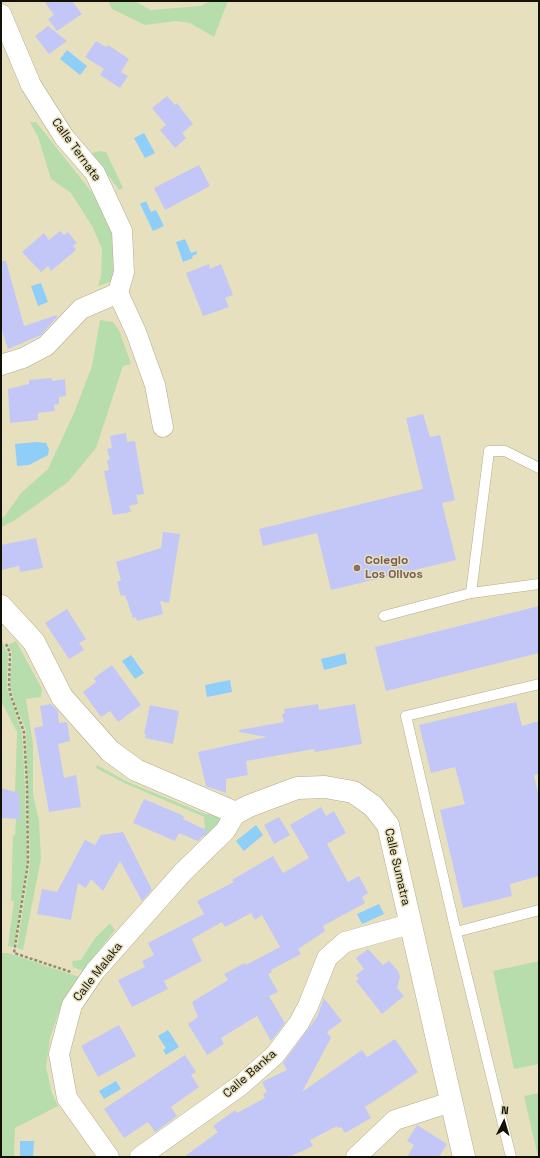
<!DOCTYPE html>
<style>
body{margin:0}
#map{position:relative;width:540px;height:1158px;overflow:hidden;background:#e7e0bf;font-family:"Space Grotesk",sans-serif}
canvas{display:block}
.frame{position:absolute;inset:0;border:2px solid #131005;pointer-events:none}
.north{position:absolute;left:484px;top:1102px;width:40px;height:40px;-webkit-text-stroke:3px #e7e0bf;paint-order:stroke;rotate:5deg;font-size:11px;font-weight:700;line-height:16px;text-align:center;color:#131005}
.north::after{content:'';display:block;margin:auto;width:14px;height:18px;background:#131005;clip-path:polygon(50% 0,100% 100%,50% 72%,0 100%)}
</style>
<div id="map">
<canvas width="540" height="1158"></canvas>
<div class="frame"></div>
<div class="north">N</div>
</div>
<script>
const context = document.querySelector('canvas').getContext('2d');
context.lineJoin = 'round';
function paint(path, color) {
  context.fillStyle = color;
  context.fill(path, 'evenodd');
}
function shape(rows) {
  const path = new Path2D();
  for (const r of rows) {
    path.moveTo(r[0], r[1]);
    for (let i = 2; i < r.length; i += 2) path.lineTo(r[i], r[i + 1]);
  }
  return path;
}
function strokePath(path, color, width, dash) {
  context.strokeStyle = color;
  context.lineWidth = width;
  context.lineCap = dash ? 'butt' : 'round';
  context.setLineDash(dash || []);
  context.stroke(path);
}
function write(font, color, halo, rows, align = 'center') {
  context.font = font + ' "Space Grotesk",sans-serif';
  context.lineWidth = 3;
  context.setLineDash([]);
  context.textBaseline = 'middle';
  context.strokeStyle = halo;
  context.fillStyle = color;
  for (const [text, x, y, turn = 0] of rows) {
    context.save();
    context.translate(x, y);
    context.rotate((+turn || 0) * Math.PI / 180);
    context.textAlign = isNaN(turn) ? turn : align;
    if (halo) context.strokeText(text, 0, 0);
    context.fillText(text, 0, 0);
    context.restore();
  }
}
paint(shape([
 [108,1,134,1,151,10,201,6,210,1,228,1,214,37,190,23,176,21,145,25,112,9],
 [30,122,36,122,110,215,118,247,113,281,98,286,101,276,102,249,92,226,71,193,51,179,38,137],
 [99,151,106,152,123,188,119,190,105,171,89,154],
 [100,320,113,322,119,330,131,364,123,366,96,448,68,482,14,521,1,527,1,518,4,517,21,493,48,469,74,413,92,366],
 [1,622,2,641,8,654,7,688,22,732,25,785,27,863,14,947,8,946,14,901,11,901,13,835,15,835,16,819,20,819,19,807,13,806,17,792,15,792,17,732,1,701],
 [16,641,42,689,41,697,26,699,33,744,33,794,39,821,41,859,23,950,17,948,30,863,26,730,16,706,10,687,12,653,8,645],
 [97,765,126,781,205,814,211,814,217,816,220,820,219,824,206,837,199,834,205,827,204,817,124,783,96,768],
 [110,923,115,930,83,971,73,967,72,961,81,960,95,938],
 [1,953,8,953,79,977,63,1000,50,1038,46,1067,52,1093,58,1106,15,1128,14,1157,1,1157],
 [539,961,539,1064,514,1069,493,971],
 [539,1093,539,1157,538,1157,524,1096]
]), '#b8ddad');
paint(shape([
 [67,50,87,66,80,75,60,59],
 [144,133,155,153,145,158,134,138],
 [146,201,151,212,156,210,164,226,153,231,140,204],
 [185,239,191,253,196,251,197,254,192,256,193,258,183,262,176,242],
 [41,283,48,302,38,306,31,286],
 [36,442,46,443,49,449,48,455,29,465,17,466,15,444],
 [345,653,347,664,324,670,321,659],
 [131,655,144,673,135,679,122,661],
 [230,680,232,692,207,697,205,685],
 [256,825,263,835,244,851,236,841],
 [379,904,384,914,362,924,357,914],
 [168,1030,179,1047,166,1055,163,1050,166,1048,158,1036],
 [116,1081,121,1089,104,1099,99,1091],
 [20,1141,34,1141,33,1157,20,1157]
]), '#8ecef8');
paint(shape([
 [44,1,72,1,82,14,57,31,48,19,54,15],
 [48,26,67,41,49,54,35,36],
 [96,41,106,47,108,45,129,59,121,72,128,76,120,88,100,75,104,69,85,57],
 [167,96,175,105,177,103,193,124,182,133,186,138,175,148,160,130,166,125,152,108],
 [199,165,210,186,165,210,154,188],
 [60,231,64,235,68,232,77,243,73,246,76,250,51,271,48,266,41,272,22,252,44,233,49,240],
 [1,261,6,261,24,326,57,315,57,317,41,335,8,349,1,328],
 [209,264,210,269,221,264,233,295,225,298,229,307,203,316,186,273],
 [52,378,52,381,65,379,66,396,59,397,59,404,54,405,55,411,38,413,38,420,10,423,8,389,29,384,29,380],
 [423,414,430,437,440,435,455,500,442,503,456,560,331,590,317,533,263,546,259,529,423,489,406,418],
 [126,433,127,442,135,441,144,494,136,495,138,504,129,506,131,512,113,515,104,471,109,470,107,460,110,460,107,449,112,448,110,436],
 [163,532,180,534,169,603,160,601,163,614,137,621,136,617,133,618,125,595,121,596,117,582,121,580,116,562,161,548],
 [36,538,43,568,20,572,19,566,1,570,1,545],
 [539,606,539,653,386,691,375,647],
 [67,609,86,639,79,643,84,650,69,659,45,623],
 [112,665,141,705,118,722,110,711,101,717,83,692,96,682,94,678],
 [516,702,522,726,539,721,539,774,534,775,539,798,539,876,510,884,512,896,463,908,440,810,465,804,455,767,431,773,419,725],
 [51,704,58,711,59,723,67,722,70,741,58,744,64,778,76,775,81,807,49,812,34,728,43,726,40,706],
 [318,704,319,710,355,704,362,744,315,752,314,749,246,761,248,775,226,779,226,793,206,786,198,752,267,737,239,732,239,730,284,722,282,714,285,713,284,709],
 [150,705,179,711,173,744,145,738,146,734,144,734],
 [1,788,19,793,20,819,1,818],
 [144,799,184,816,183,819,208,831,198,841,179,833,175,841,133,823],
 [321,807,326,816,334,811,346,833,327,844,348,882,359,876,368,893,362,897,365,903,323,926,325,931,298,949,301,954,271,970,272,972,268,974,278,992,269,996,285,1023,271,1041,257,1016,221,1038,224,1044,207,1055,188,1024,198,1017,192,1002,228,980,224,974,245,963,246,965,280,947,262,915,255,920,251,913,225,927,222,922,192,939,202,961,164,981,168,989,132,1007,118,980,145,967,142,961,154,955,148,943,204,914,197,901,234,882,232,880,273,856,283,873,309,858,290,825],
 [279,817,290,835,274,844,264,825],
 [123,832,152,890,142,901,120,861,103,891,91,879,86,888,78,883,71,920,37,914,42,889,57,892,85,840,95,845,101,835],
 [368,949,383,965,389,961,398,971,400,977,397,988,404,996,382,1014,356,981,359,979,356,975,364,969,356,958],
 [324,998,342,1021,327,1032,331,1038,302,1092,362,1050,367,1057,395,1039,418,1072,365,1107,371,1118,345,1133,341,1127,338,1128,337,1126,310,1140,313,1146,289,1157,184,1157,218,1132,213,1126,235,1110,237,1113,265,1098,263,1094,267,1092,262,1082,287,1070,283,1063,317,1017],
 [119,1025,136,1056,98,1077,81,1046],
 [185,1055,196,1072,191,1075,199,1087,171,1107,177,1116,155,1132,148,1122,124,1138,104,1109],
 [417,1125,447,1144,439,1157,407,1157,414,1145,407,1141]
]), '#c2c7f7');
const service = shape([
 [471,593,489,451,505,451,539,468],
 [384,616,471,593,539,584],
 [456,932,406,716,539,684],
 [511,1157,456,932,539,910]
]);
const minor = shape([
 [1,14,31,85,64,137,95,173,122,231,124,272,118,293],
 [1,365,23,358,46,346,81,309,118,293,136,332,155,385,163,427],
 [109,1157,67,1098,59,1054,72,1005,95,971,183,872,225,831,236,813],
 [140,1157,241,1085,275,1055,299,1023,308,1006,327,958,345,942,410,924],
 [356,1157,395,1120,451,1102]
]);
const tertiary = shape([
 [1,606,34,642,62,697,110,751,136,770,236,813,249,806,297,788,325,787,353,792,373,806,388,825,464,1157]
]);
strokePath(service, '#b2ab8c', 11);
strokePath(minor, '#b2ab8c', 21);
strokePath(tertiary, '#b2ab8c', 23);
strokePath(shape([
 [6,644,10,653,9,687,11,696,24,732,27,785,28,863,14,953,71,972]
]), '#928c74', 2.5, [3, 2]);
strokePath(service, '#fff', 10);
strokePath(minor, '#fff', 20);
strokePath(tertiary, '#fff', 22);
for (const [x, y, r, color] of [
 [357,568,4,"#8d6e63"]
]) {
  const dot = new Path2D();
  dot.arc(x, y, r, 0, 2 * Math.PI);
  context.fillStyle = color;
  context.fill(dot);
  strokePath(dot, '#e7e0bf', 1.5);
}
write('12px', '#131005', '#e7e0bf', [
 ["Calle Ternate",76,150,54],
 ["Calle Sumatra",397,867,77],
 ["Calle Malaka",98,972,-52],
 ["Calle Banka",250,1074,-41]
]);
write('bold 12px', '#785e54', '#e7e0bf', [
 ["Colegio",365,561],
 ["Los Olivos",365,575]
], 'left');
</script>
